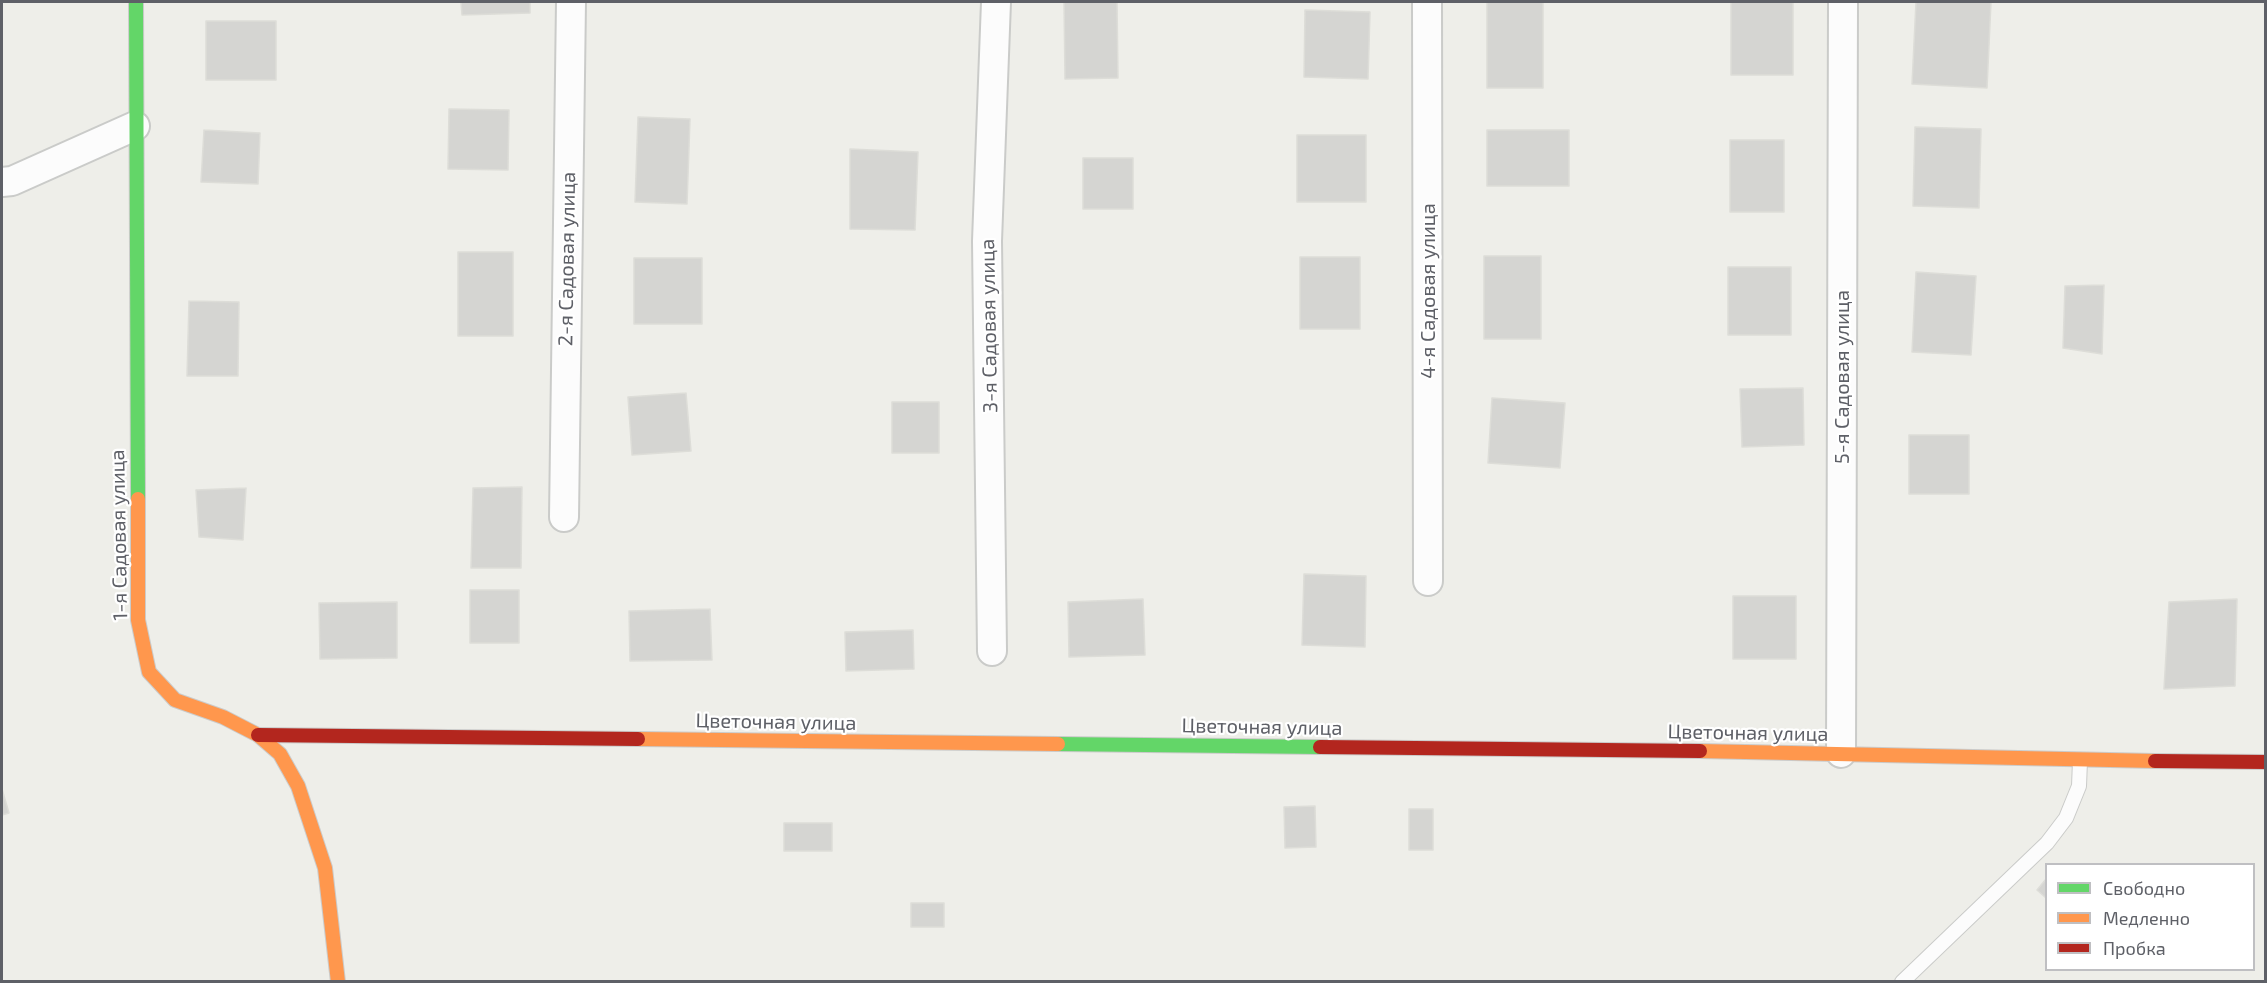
<!DOCTYPE html>
<meta charset="utf-8">
<style>
body{margin:0}
#map{position:relative;width:2267px;height:983px;overflow:hidden;background:#eeeee9;font-family:"Exo 2",sans-serif}
canvas{display:block}
.frame{position:absolute;inset:0;border:3px solid #5e6067;pointer-events:none}
.legend{position:absolute;left:2045px;top:863px;width:210px;height:108px;box-sizing:border-box;background:#fff;border:2px solid #bfbfc2;margin:0;padding:8px 10px;list-style:none;font-size:18px;color:#5e6067}
.legend li{display:flex;align-items:center;gap:12px;height:30px}
.legend b{width:30px;border:2px solid #bfbfc2}
</style>
<div id="map">
<canvas width="2267" height="983"></canvas>
<div class="frame"></div>
<ul class="legend">
<li><b style="height:8px;background:#63d668"></b>Свободно</li>
<li><b style="height:8px;background:#ff974d"></b>Медленно</li>
<li><b style="height:8px;background:#b3261e"></b>Пробка</li>
</ul>
</div>
<script>
const context = document.querySelector('canvas').getContext('2d');
context.lineJoin = 'round';
function paint(path, color) {
  context.fillStyle = color;
  context.fill(path, 'evenodd');
}
function shape(rows) {
  const path = new Path2D();
  for (const r of rows) {
    path.moveTo(r[0], r[1]);
    for (let i = 2; i < r.length; i += 2) path.lineTo(r[i], r[i + 1]);
  }
  return path;
}
function strokePath(path, color, width, dash) {
  context.strokeStyle = color;
  context.lineWidth = width;
  context.lineCap = dash ? 'butt' : 'round';
  context.setLineDash(dash || []);
  context.stroke(path);
}
function write(font, color, halo, rows, align = 'center') {
  context.font = font + ' "Exo 2",sans-serif';
  context.lineWidth = 4.5;
  context.setLineDash([]);
  context.textBaseline = 'middle';
  context.strokeStyle = halo;
  context.fillStyle = color;
  for (const [text, x, y, turn = 0] of rows) {
    context.save();
    context.translate(x, y);
    context.rotate((+turn || 0) * Math.PI / 180);
    context.textAlign = isNaN(turn) ? turn : align;
    if (halo) context.strokeText(text, 0, 0);
    context.fillText(text, 0, 0);
    context.restore();
  }
}
const building = shape([
 [461,2,530,2,530,13,462,15,461,2],
 [1064,2,1117,2,1118,78,1065,79,1064,2],
 [1487,2,1543,2,1543,88,1487,88,1487,2],
 [1731,2,1793,2,1793,75,1731,75,1731,2],
 [1916,2,1991,2,1987,88,1912,84,1916,2],
 [1305,10,1370,12,1368,79,1304,77,1305,10],
 [206,21,276,21,276,80,206,80,206,21],
 [449,109,509,110,508,170,448,169,449,109],
 [638,117,690,119,687,204,635,202,638,117],
 [1915,127,1981,129,1979,208,1913,206,1915,127],
 [204,130,260,133,258,184,201,182,204,130],
 [1487,130,1569,130,1569,186,1487,186,1487,130],
 [1297,135,1366,135,1366,202,1297,202,1297,135],
 [1730,140,1784,140,1784,212,1730,212,1730,140],
 [850,149,918,152,915,230,850,229,850,149],
 [1083,158,1133,158,1133,209,1083,209,1083,158],
 [458,252,513,252,513,336,458,336,458,252],
 [1484,256,1541,256,1541,339,1484,339,1484,256],
 [1300,257,1360,257,1360,329,1300,329,1300,257],
 [634,258,702,258,702,324,634,324,634,258],
 [1728,267,1791,267,1791,335,1728,335,1728,267],
 [1916,272,1976,276,1971,355,1912,352,1916,272],
 [2104,285,2102,354,2063,348,2065,286,2104,285],
 [189,301,239,302,238,376,187,376,189,301],
 [1803,388,1804,445,1742,447,1740,389,1803,388],
 [686,393,691,451,632,455,628,397,686,393],
 [1492,398,1565,403,1560,468,1488,463,1492,398],
 [892,402,939,402,939,453,892,453,892,402],
 [1909,435,1969,435,1969,494,1909,494,1909,435],
 [522,487,521,568,471,568,473,488,522,487],
 [246,488,243,540,199,537,196,490,246,488],
 [1304,574,1366,576,1365,647,1302,645,1304,574],
 [470,590,519,590,519,643,470,643,470,590],
 [1733,596,1796,596,1796,659,1733,659,1733,596],
 [1143,599,1145,655,1069,657,1068,602,1143,599],
 [2237,599,2235,686,2164,689,2169,602,2237,599],
 [397,602,397,658,320,659,319,603,397,602],
 [710,609,712,660,630,661,629,611,710,609],
 [913,630,914,669,846,671,845,632,913,630],
 [2,789,9,813,2,815,2,789],
 [1315,806,1316,847,1285,848,1284,807,1315,806],
 [1409,809,1433,809,1433,850,1409,850,1409,809],
 [784,823,832,823,832,851,784,851,784,823],
 [2046,879,2046,898,2037,890,2046,879],
 [911,903,944,903,944,927,911,927,911,903]
]);
paint(building, '#d5d5d2');
strokePath(building, '#ddddd8', 1.5);
const lane = shape([
 [1902,982,2047,843,2066,818,2079,786,2080,761]
]);
const street = shape([
 [1427,2,1428,581],
 [2,182,12,181,135,126],
 [564,517,571,2],
 [992,651,987,241,996,2],
 [1841,753,1843,2]
]);
const fast = shape([
 [136,2,138,499],
 [1058,744,1320,747]
]);
const slow = shape([
 [138,499,138,620,149,672,175,700,223,717,258,735,280,754,298,786,325,868,338,982],
 [638,739,1058,744],
 [1700,751,2155,761]
]);
const jam = shape([
 [258,735,638,739],
 [1320,747,1700,751],
 [2155,761,2266,762]
]);
strokePath(lane, '#cacbc9', 16);
strokePath(street, '#cacbc9', 32);
strokePath(fast, '#cbcbca', 16);
strokePath(slow, '#cbcbca', 16);
strokePath(jam, '#cbcbca', 16);
strokePath(lane, '#fcfcfc', 14);
strokePath(street, '#fcfcfc', 28);
strokePath(fast, '#63d668', 14);
strokePath(slow, '#ff974d', 14);
strokePath(jam, '#b3261e', 14);
write('20px', '#5e6067', '#fff', [
 ["2-я Садовая улица",567,259,-89],
 ["4-я Садовая улица",1428,291,-90],
 ["3-я Садовая улица",989,326,-91],
 ["5-я Садовая улица",1842,377,-90],
 ["1-я Садовая улица",119,535,-91],
 ["Цветочная улица",776,722,1],
 ["Цветочная улица",1262,727,1],
 ["Цветочная улица",1748,733,1]
]);
</script>
